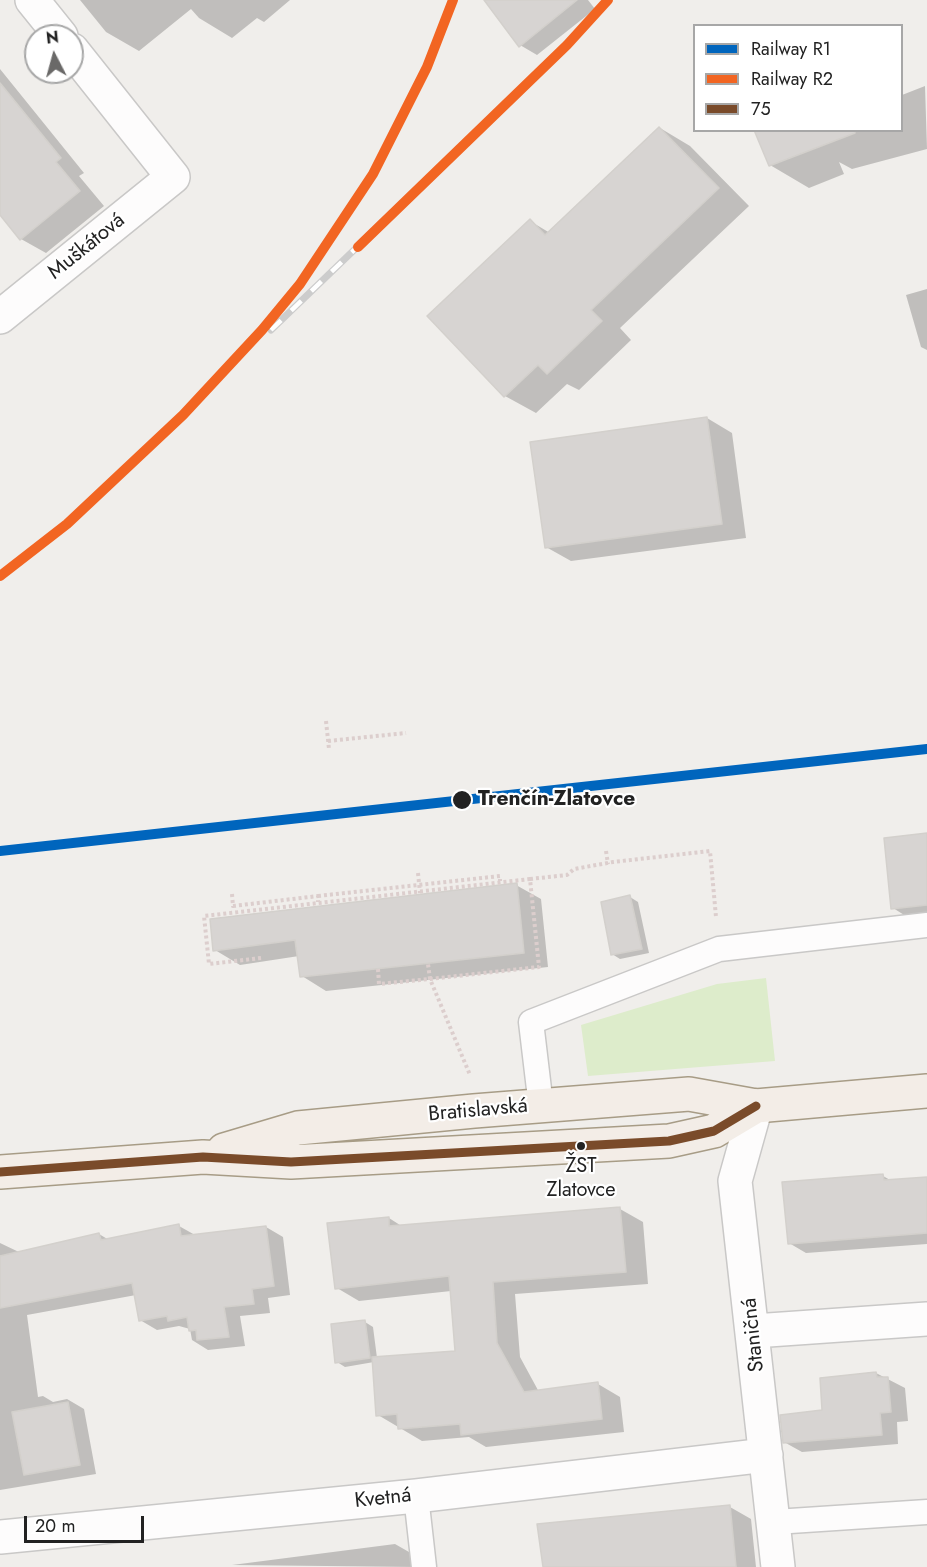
<!DOCTYPE html>
<meta charset="utf-8">
<style>
body{margin:0}
#map{position:relative;width:927px;height:1567px;overflow:hidden;background:#f0eeeb;font-family:Jost,sans-serif}
canvas{display:block}
.legend{position:absolute;left:693px;top:24px;width:210px;height:108px;box-sizing:border-box;background:#fff;border:2px solid #a7a7a7;margin:0;padding:8px 10px;list-style:none;font-size:18px;color:#222}
.legend li{display:flex;align-items:center;gap:12px;height:30px}
.legend b{width:30px;border:2px solid #a7a7a7}
.north{position:absolute;left:24px;top:24px;width:60px;height:60px;box-sizing:border-box;background:#fff;border:2px solid #a7a7a7;border-radius:50%;rotate:354deg;font-size:16px;font-weight:700;line-height:24px;text-align:center;color:#222}
.north::after{content:'';display:block;margin:auto;width:21px;height:27px;background:#6a6968;clip-path:polygon(50% 0,100% 100%,50% 72%,0 100%)}
.scale{position:absolute;left:24px;top:1516px;width:120px;height:27px;box-sizing:border-box;border:3px solid #222;border-top:0;padding-left:8px;font-size:18px;line-height:21px;white-space:nowrap;color:#222;-webkit-text-stroke:4px #fff;paint-order:stroke}
</style>
<div id="map">
<canvas width="927" height="1567"></canvas>
<ul class="legend">
<li><b style="height:8px;background:#0065bd"></b>Railway R1</li>
<li><b style="height:8px;background:#f26522"></b>Railway R2</li>
<li><b style="height:8px;background:#7a4b2a"></b>75</li>
</ul>
<div class="north">N</div>
<div class="scale">20 m</div>
</div>
<script>
const context = document.querySelector('canvas').getContext('2d');
context.lineJoin = 'round';
function paint(path, color) {
  context.fillStyle = color;
  context.fill(path, 'evenodd');
}
function shape(rows) {
  const path = new Path2D();
  for (const r of rows) {
    path.moveTo(r[0], r[1]);
    for (let i = 2; i < r.length; i += 2) path.lineTo(r[i], r[i + 1]);
  }
  return path;
}
function strokePath(path, color, width, dash) {
  context.strokeStyle = color;
  context.lineWidth = width;
  context.lineCap = dash ? 'butt' : 'round';
  context.setLineDash(dash || []);
  context.stroke(path);
}
function write(font, color, halo, rows, align = 'center') {
  context.font = font + ' Jost,sans-serif';
  context.lineWidth = 4.5;
  context.setLineDash([]);
  context.textBaseline = 'middle';
  context.strokeStyle = halo;
  context.fillStyle = color;
  for (const [text, x, y, turn = 0] of rows) {
    context.save();
    context.translate(x, y);
    context.rotate((+turn || 0) * Math.PI / 180);
    context.textAlign = isNaN(turn) ? turn : align;
    if (halo) context.strokeText(text, 0, 0);
    context.fillText(text, 0, 0);
    context.restore();
  }
}
paint(shape([
 [766,978,775,1061,588,1076,581,1025,717,984]
]), '#ddeccb');
paint(shape([
 [80,0,290,0,264,22,257,18,232,38,199,18,191,9,139,51,106,32],
 [485,0,588,0,595,9,537,55,520,45],
 [0,69,84,173,79,176,104,206,46,253,21,239,0,213],
 [925,86,927,149,852,169,839,162,844,174,809,188,770,165,756,130,902,130,902,95],
 [660,128,690,146,749,206,620,328,631,340,579,390,567,384,536,413,505,396,429,316,530,221,550,233],
 [927,289,927,350,921,347,906,295],
 [707,418,732,433,746,538,571,561,546,547],
 [927,835,927,922,917,923,893,908],
 [516,885,541,899,548,967,326,991,302,976,299,956,240,965,215,950],
 [630,897,638,902,649,953,620,959,612,954],
 [883,1176,892,1181,927,1178,927,1244,806,1253,789,1243],
 [620,1209,643,1222,648,1284,515,1294,520,1357,539,1392,598,1384,620,1397,624,1432,486,1447,469,1437,422,1441,378,1415,374,1362,345,1367,337,1362,365,1322,373,1327,377,1358,456,1352,451,1291,359,1301,337,1288,389,1218,403,1227],
 [179,1226,195,1235,266,1227,283,1237,290,1295,268,1298,270,1313,240,1316,245,1346,208,1350,192,1340,190,1329,179,1326,157,1330,140,1320,136,1295,27,1315,38,1397,43,1396,53,1402,67,1399,84,1409,96,1474,0,1490,0,1243,21,1253,99,1234,109,1240],
 [876,1373,905,1388,908,1421,897,1422,898,1444,802,1452,784,1442],
 [730,1507,751,1519,756,1567,545,1567],
 [395,1544,416,1556,418,1567,232,1565]
]), '#0003');
const building = shape([
 [484,0,577,0,519,47,484,0],
 [0,83,61,158,56,162,80,191,20,240,0,215,0,83],
 [659,127,719,188,591,310,602,321,547,374,538,365,504,397,427,316,530,219,545,235,659,127],
 [754,130,854,130,855,133,769,166,754,130],
 [707,417,722,524,545,548,530,442,707,417],
 [927,833,927,905,891,909,884,838,927,833],
 [517,883,524,953,300,977,295,940,213,951,210,919,517,883],
 [630,895,642,949,611,955,601,902,630,895],
 [883,1174,884,1180,927,1177,927,1233,788,1244,782,1182,883,1174],
 [620,1207,626,1272,493,1282,497,1343,524,1392,598,1382,602,1419,461,1435,460,1424,398,1429,397,1414,376,1416,372,1357,455,1351,449,1276,335,1289,327,1223,389,1217,389,1226,620,1207],
 [179,1224,181,1236,266,1226,274,1286,252,1289,254,1304,224,1307,229,1337,197,1340,196,1330,189,1331,187,1317,168,1321,167,1316,139,1321,132,1283,0,1308,0,1256,99,1233,101,1240,179,1224],
 [365,1320,370,1358,335,1363,331,1324,365,1320],
 [876,1372,877,1377,888,1377,891,1412,880,1413,882,1435,783,1443,780,1415,822,1410,820,1378,876,1372],
 [68,1402,80,1465,24,1475,12,1412,68,1402],
 [730,1505,736,1567,543,1567,537,1524,730,1505]
]);
paint(building, '#d7d4d2');
strokePath(building, '#d3d0cc', 1.5);
const service = shape([
 [541,1106,531,1022,719,949,927,925],
 [416,1496,424,1567],
 [775,1522,927,1512]
]);
const minor = shape([
 [32,0,61,36],
 [0,317,173,177,72,50],
 [756,1106,735,1181,778,1567],
 [754,1331,927,1319],
 [0,1537,416,1496,766,1455]
]);
const primary = shape([
 [224,1150,298,1128,474,1111,689,1094,756,1106,927,1091],
 [0,1172,203,1157,291,1162,669,1141,714,1131,756,1106]
]);
strokePath(service, '#c9c8c7', 27);
strokePath(minor, '#c9c8c7', 36);
strokePath(primary, '#a79c86', 36);
strokePath(shape([
 [326,721,329,749],
 [328,741,406,733],
 [606,851,608,864],
 [418,873,420,893],
 [530,879,567,875,574,869,613,862,710,851,716,917],
 [232,894,233,906,318,896,318,902],
 [318,896,500,876,500,881],
 [261,958,209,964,204,916,530,879,539,967,430,979,470,1075],
 [378,969,379,984,430,979,428,964]
]), '#dccecd', 4, [3, 3]);
strokePath(service, '#fdfcfc', 24);
strokePath(minor, '#fdfcfc', 33);
strokePath(primary, '#f3ede7', 33);
const rail = shape([
 [271,330,567,45,608,0],
 [0,576,67,524,183,415,262,330,300,284,373,174,427,67,453,0]
]);
strokePath(rail, '#ccc', 7);
strokePath(rail, '#fff', 4.5, [14]);
strokePath(shape([
 [0,1172,203,1157,291,1162,669,1141,714,1131,756,1106]
]), '#7a4b2a', 9);
strokePath(shape([
 [0,851,927,749]
]), '#0065bd', 10);
strokePath(shape([
 [358,247,567,45,608,0],
 [0,576,67,524,183,415,262,330,300,284,373,174,427,67,453,0]
]), '#f26522', 10);
for (const [x, y, r, color] of [
 [462,800,10,"#222"],
 [581,1146,5,"#222"]
]) {
  const dot = new Path2D();
  dot.arc(x, y, r, 0, 2 * Math.PI);
  context.fillStyle = color;
  context.fill(dot);
  strokePath(dot, '#fff', 2);
}
write('20px', '#222', '#fff', [
 ["ŽST",581,1167],
 ["Zlatovce",581,1191]
]);
write('21px', '#222', '#fff', [
 ["Muškátová",87,247,-39],
 ["Bratislavská",478,1111,-5],
 ["Staničná",754,1335,-96],
 ["Kvetná",383,1499,-6]
]);
write('bold 21px', '#222', '#fff', [
 ["Trenčín-Zlatovce",478,800]
], 'left');
</script>
